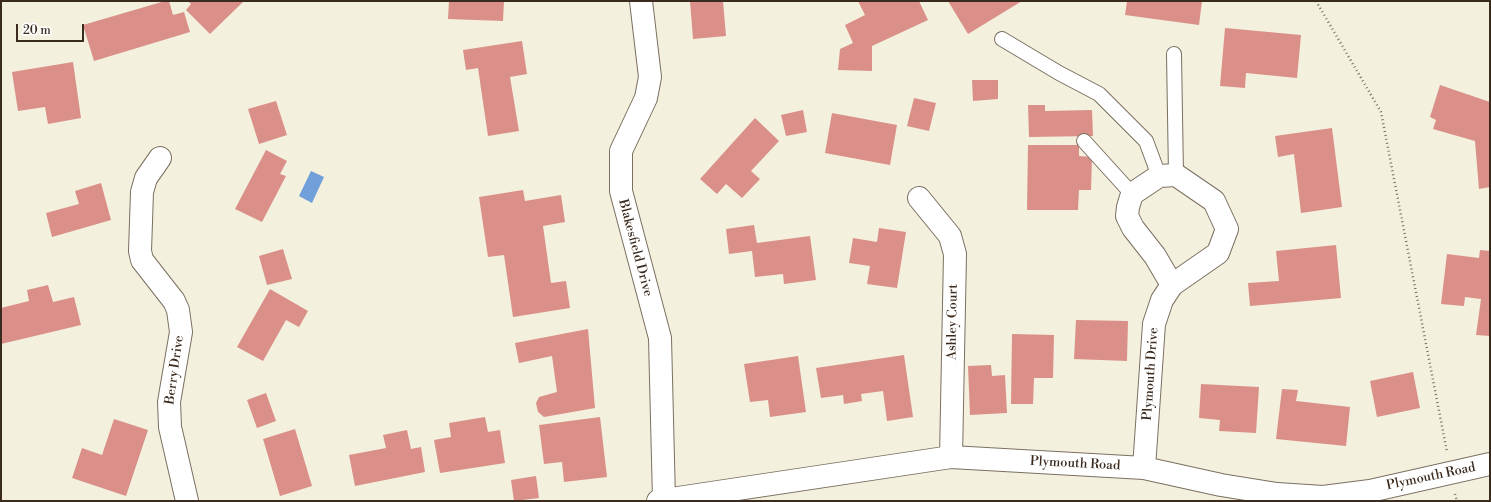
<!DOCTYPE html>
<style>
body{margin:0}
#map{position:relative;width:1491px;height:502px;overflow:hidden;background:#f3f0de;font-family:"Libre Bodoni",serif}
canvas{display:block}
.frame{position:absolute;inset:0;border:2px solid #3b2a1e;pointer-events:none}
.scale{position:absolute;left:16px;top:24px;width:68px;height:18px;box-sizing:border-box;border:2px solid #3b2a1e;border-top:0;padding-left:5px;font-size:12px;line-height:14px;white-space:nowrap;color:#3b2a1e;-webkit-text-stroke:3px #fff;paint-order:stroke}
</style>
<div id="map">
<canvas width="1491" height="502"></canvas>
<div class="frame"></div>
<div class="scale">20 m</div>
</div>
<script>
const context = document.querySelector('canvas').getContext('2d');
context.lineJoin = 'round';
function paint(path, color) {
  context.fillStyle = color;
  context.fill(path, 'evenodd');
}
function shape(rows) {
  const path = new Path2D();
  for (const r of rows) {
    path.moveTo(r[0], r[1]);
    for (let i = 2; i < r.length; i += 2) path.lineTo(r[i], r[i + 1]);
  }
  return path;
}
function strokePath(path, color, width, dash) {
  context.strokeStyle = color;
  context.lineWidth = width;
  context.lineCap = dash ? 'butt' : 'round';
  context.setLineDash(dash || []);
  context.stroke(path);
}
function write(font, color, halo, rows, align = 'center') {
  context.font = font + ' "Libre Bodoni",serif';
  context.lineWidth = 3.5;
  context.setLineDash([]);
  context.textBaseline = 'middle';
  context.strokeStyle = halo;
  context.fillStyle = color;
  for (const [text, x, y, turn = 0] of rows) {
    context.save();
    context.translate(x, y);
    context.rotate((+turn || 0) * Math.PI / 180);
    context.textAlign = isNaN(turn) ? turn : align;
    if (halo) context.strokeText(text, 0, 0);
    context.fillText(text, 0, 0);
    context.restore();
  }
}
paint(shape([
 [311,171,324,177,312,203,299,196]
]), '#709fd9');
paint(shape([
 [165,1,169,1,173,15,184,12,190,32,94,61,83,25],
 [188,1,244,1,210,34,186,10,191,4],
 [449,1,504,1,503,21,448,19],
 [690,1,723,1,726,36,693,39],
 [858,1,919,1,928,20,872,46,872,71,838,70,840,49,853,43,845,25,865,15],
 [948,1,1022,1,968,34],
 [1127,1,1202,1,1199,25,1125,15],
 [1225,28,1301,35,1297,78,1246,73,1245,88,1220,86],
 [522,41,527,74,510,77,519,131,488,136,478,68,466,70,463,50],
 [73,62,81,118,48,124,45,107,18,111,12,72],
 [972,80,998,80,998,99,973,101],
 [1440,85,1490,102,1490,187,1479,189,1475,141,1433,129,1436,120,1430,117],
 [914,98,936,103,929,131,907,126],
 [276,101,287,135,259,144,248,109],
 [1028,105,1045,105,1045,111,1092,110,1093,136,1029,137],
 [803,110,807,132,786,136,781,115],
 [832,113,897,125,890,165,825,153],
 [755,118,779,141,751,171,760,179,742,198,726,184,717,194,700,179],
 [1332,128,1342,207,1301,213,1294,154,1278,157,1275,136],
 [1028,145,1079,145,1079,156,1092,157,1091,190,1079,190,1078,210,1027,210],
 [266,150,287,161,280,174,286,176,262,222,235,209],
 [101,183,111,220,52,237,46,213,79,204,75,191],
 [523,190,525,201,561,195,565,222,543,226,551,283,566,281,570,308,513,317,504,255,488,257,479,197],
 [754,225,757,243,810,236,816,280,784,284,783,274,755,277,752,251,729,254,726,229],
 [879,228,906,232,897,288,867,284,870,266,849,263,853,238,877,242],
 [1336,245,1341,298,1250,306,1248,283,1279,281,1276,251],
 [283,249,292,279,267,285,259,256],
 [1480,250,1490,251,1490,336,1476,335,1481,299,1465,297,1464,306,1441,304,1447,254,1479,258],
 [48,285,53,302,74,297,81,325,1,344,1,308,29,301,27,290],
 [270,289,308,311,299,327,286,320,263,361,237,347],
 [1076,320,1128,321,1127,361,1074,359],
 [588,329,595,408,544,417,538,412,536,403,539,397,557,392,552,356,519,363,515,343],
 [1012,334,1054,335,1053,378,1034,378,1033,404,1011,404],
 [904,355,913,417,887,421,883,391,861,394,862,401,844,404,843,395,821,398,816,368],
 [798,356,806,412,770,417,768,400,750,402,744,364],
 [991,365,992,376,1005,375,1007,413,970,415,968,366],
 [1413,372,1420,408,1377,417,1370,381],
 [1201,384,1259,387,1256,433,1219,431,1220,420,1199,418],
 [1282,389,1298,390,1296,401,1350,407,1346,446,1276,439],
 [266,393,276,421,257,428,247,400],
 [485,417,488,432,500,430,505,463,440,473,434,440,451,437,449,423],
 [600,417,607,477,564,482,562,462,544,464,539,425],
 [114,419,148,430,126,496,72,478,82,448,102,455],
 [295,429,312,486,280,496,263,439],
 [407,430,411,449,421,447,425,472,355,486,349,455,386,448,383,435],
 [536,476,539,498,514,501,511,480]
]), '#da9088');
const lane = shape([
 [1002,39,1059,73,1099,94,1146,141,1159,176],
 [1174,54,1176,175],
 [1084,141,1132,194]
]);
const street = shape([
 [641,1,650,77,646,98,621,151,621,191,660,338,664,500],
 [160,158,146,178,142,192,140,251,142,260,174,301,178,310,181,332,169,402,170,427,187,501],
 [919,198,950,236,955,254,951,457],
 [1144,468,1154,324,1162,300,1172,285,1155,256,1133,228,1127,216,1128,207,1132,194,1159,176,1176,175,1214,201,1227,229,1218,253,1172,285],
 [658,501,951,457,1144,468,1221,485,1277,494,1323,497,1370,491,1490,464]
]);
strokePath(lane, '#7b6f61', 16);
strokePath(street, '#7b6f61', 24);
strokePath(shape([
 [1316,1,1381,112,1447,452],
 [1455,494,1457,501]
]), '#7b6f61', 2.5, [1, 3]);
strokePath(lane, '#fff', 14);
strokePath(street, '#fff', 22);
write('13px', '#3b2a1e', '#fff', [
 ["Blakesfield Drive",635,248,75],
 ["Ashley Court",953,322,-89],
 ["Berry Drive",175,370,-82],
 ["Plymouth Drive",1151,374,-86],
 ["Plymouth Road",1075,464,3],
 ["Plymouth Road",1431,477,-12]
]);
</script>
